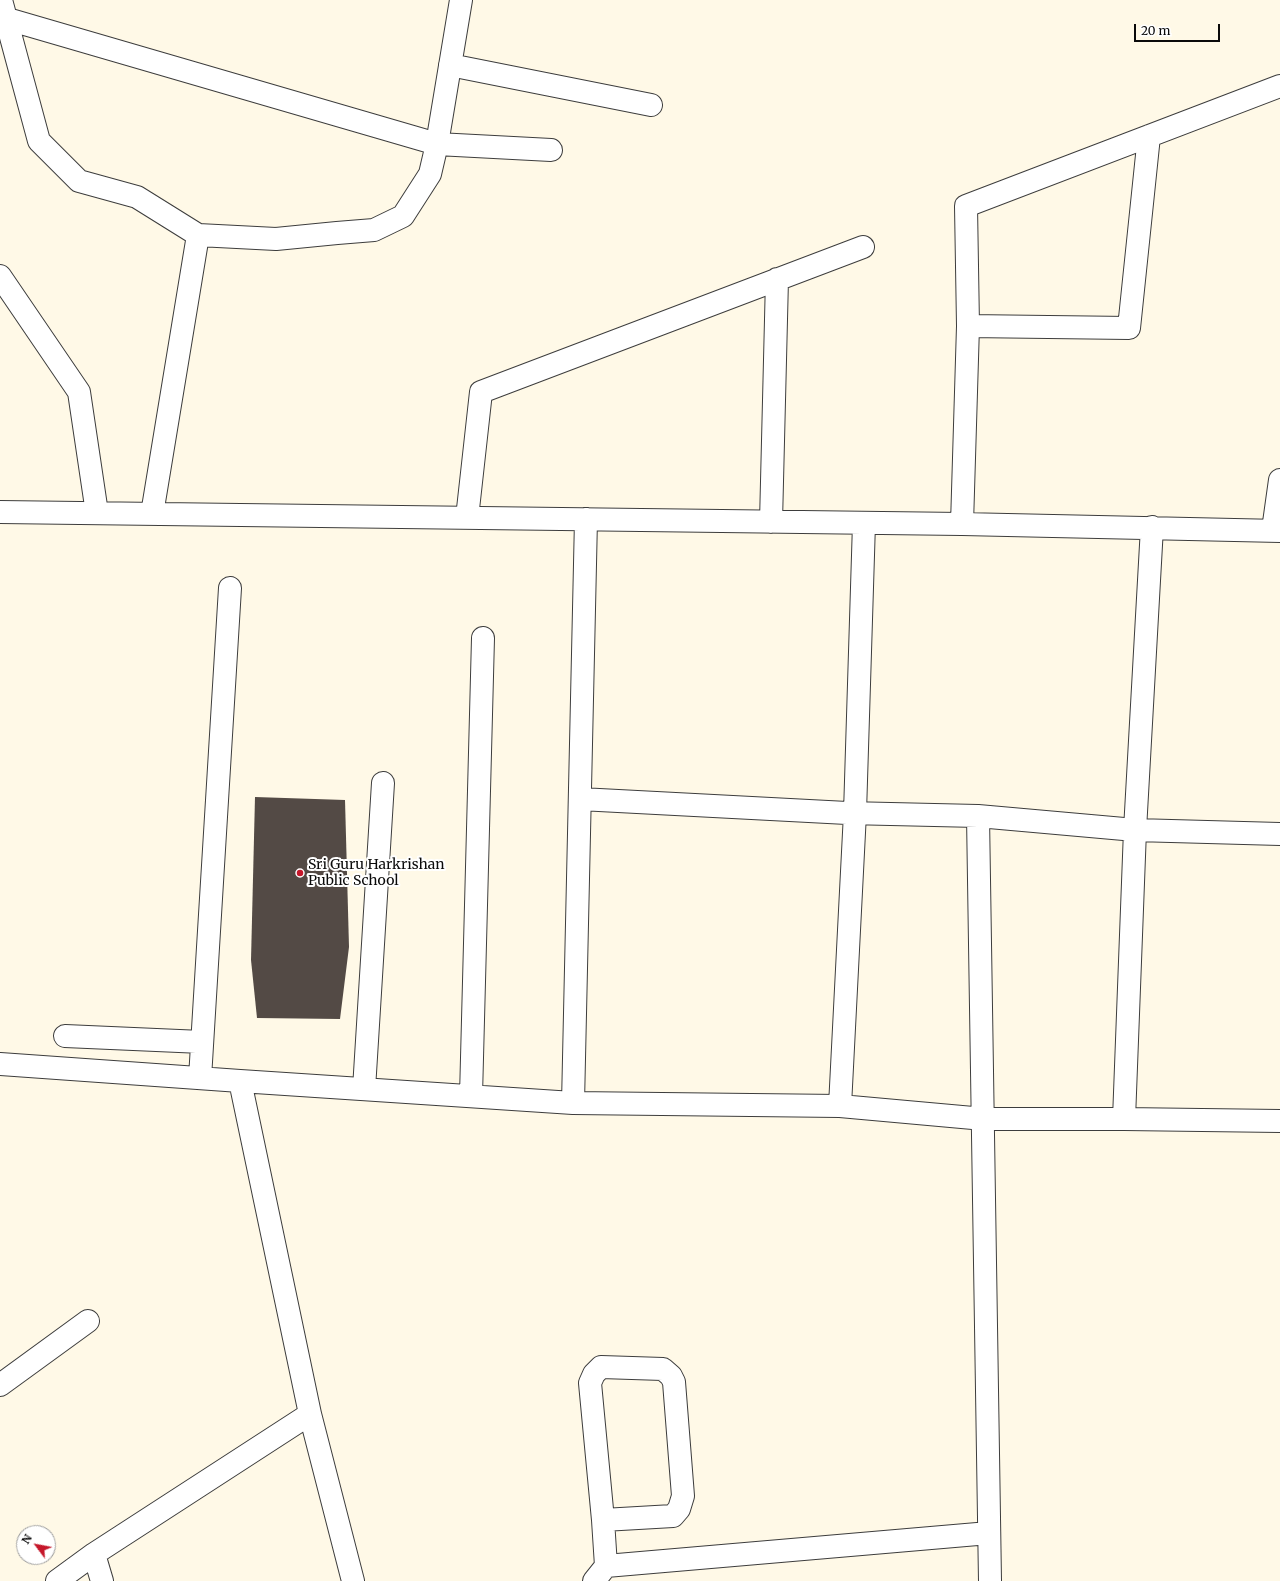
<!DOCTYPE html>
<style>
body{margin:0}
#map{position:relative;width:1280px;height:1581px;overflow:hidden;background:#fff9e7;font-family:Merriweather,serif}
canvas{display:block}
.north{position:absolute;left:16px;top:1525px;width:40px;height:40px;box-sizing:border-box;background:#fff;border:1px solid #9d9d9d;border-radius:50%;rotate:302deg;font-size:11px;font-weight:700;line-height:16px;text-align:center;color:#0a0a0a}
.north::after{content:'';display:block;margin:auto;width:14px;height:18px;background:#c5172a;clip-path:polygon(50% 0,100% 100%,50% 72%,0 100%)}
.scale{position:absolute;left:1134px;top:24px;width:86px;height:18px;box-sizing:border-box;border:2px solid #0a0a0a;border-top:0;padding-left:5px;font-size:12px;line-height:14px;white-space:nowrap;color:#0a0a0a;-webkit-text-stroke:3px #fff;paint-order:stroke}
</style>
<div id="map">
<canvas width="1280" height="1581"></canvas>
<div class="north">N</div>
<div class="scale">20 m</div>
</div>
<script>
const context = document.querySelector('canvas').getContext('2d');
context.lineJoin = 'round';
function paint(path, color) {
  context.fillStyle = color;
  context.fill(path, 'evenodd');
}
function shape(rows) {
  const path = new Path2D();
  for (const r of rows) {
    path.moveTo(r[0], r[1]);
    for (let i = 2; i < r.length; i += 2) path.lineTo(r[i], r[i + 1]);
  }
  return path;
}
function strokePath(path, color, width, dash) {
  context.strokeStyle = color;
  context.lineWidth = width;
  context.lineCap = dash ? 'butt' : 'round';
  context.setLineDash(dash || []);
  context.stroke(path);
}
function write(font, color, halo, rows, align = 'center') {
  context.font = font + ' Merriweather,serif';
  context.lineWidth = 4;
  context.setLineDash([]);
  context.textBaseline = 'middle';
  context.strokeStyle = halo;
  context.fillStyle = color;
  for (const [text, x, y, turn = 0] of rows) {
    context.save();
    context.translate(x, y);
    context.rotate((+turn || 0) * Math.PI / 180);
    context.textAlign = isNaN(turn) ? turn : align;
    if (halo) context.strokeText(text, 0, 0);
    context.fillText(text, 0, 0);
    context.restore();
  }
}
paint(shape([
 [255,797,345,800,349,947,340,1019,257,1018,251,960]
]), '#534a45');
const minor = shape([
 [1,0,39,141,79,181,137,197,198,235],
 [4,18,437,144,551,150],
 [450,65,651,105],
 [0,276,79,392,97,513],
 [968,326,1129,328,1149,136],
 [0,512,962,524,1280,531],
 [152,514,198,235,276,239,337,233,374,230,403,216,430,174,437,144,461,0],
 [467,518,481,392,863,247],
 [771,522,777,279],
 [962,524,968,326,966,206,1280,86],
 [1273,530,1280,480],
 [580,799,847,813,978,816,1135,830,1280,834],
 [978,816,990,1581],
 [65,1036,202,1042],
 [0,1064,240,1081,573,1103,840,1106,984,1119,1124,1119,1280,1121],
 [200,1078,230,588],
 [240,1081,310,1414,353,1581],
 [364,1089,383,783],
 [471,1096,483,638],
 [573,1103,586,519],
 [840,1106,855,813,864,523],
 [1124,1119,1135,830,1152,527],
 [0,1385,88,1321],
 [94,1554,310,1414],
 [606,1566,989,1533],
 [57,1581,94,1554,102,1581],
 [594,1581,606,1566,603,1520,673,1516,679,1509,683,1496,674,1382,671,1376,663,1369,601,1367,594,1374,590,1383,603,1520]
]);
strokePath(minor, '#3d3d3d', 24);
strokePath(minor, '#fff', 22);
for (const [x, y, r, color] of [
 [300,873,4,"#c5172a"]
]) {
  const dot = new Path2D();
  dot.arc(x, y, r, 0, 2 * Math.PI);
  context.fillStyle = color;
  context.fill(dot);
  strokePath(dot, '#fff', 1.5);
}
write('14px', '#0a0a0a', '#fff', [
 ["Sri Guru Harkrishan",308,865],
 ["Public School",308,881]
], 'left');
</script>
